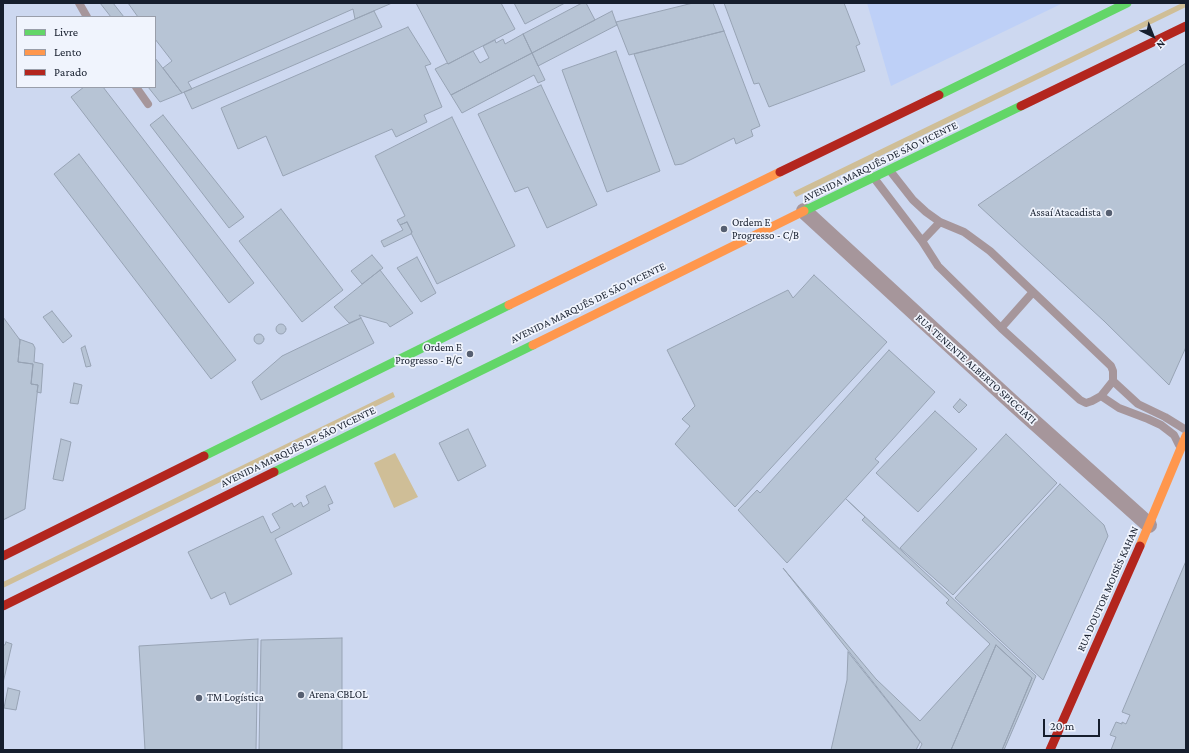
<!DOCTYPE html>
<meta charset="utf-8">
<style>
body{margin:0}
#map{position:relative;width:1189px;height:753px;overflow:hidden;background:#cdd8f0;font-family:"Crimson Pro",serif}
canvas{display:block}
.frame{position:absolute;inset:0;border:4px solid #161e2d;pointer-events:none}
.legend{position:absolute;left:16px;top:16px;width:140px;height:72px;box-sizing:border-box;background:#f0f4fd;border:1px solid #999eaa;margin:0;padding:5px 7px;list-style:none;font-size:12px;color:#161e2d}
.legend li{display:flex;align-items:center;gap:8px;height:20px}
.legend b{width:20px;border:1px solid #999eaa}
.north{position:absolute;left:1133px;top:16px;width:40px;height:40px;-webkit-text-stroke:3px #f0f4fd;paint-order:stroke;rotate:137deg;font-size:11px;font-weight:700;line-height:16px;text-align:center;color:#161e2d}
.north::after{content:'';display:block;margin:auto;width:14px;height:18px;background:#161e2d;clip-path:polygon(50% 0,100% 100%,50% 72%,0 100%)}
.scale{position:absolute;left:1043px;top:719px;width:57px;height:18px;box-sizing:border-box;border:2px solid #161e2d;border-top:0;padding-left:5px;font-size:12px;line-height:14px;white-space:nowrap;color:#161e2d;-webkit-text-stroke:3px #f0f4fd;paint-order:stroke}
</style>
<div id="map">
<canvas width="1189" height="753"></canvas>
<div class="frame"></div>
<ul class="legend">
<li><b style="height:5px;background:#63d668"></b>Livre</li>
<li><b style="height:5px;background:#ff974d"></b>Lento</li>
<li><b style="height:5px;background:#b3261e"></b>Parado</li>
</ul>
<div class="north">N</div>
<div class="scale">20 m</div>
</div>
<script>
const context = document.querySelector('canvas').getContext('2d');
context.lineJoin = 'round';
function paint(path, color) {
  context.fillStyle = color;
  context.fill(path, 'evenodd');
}
function shape(rows) {
  const path = new Path2D();
  for (const r of rows) {
    if (r.length === 3) {
      path.moveTo(r[0] + r[2], r[1]);
      path.arc(r[0], r[1], r[2], 0, 2 * Math.PI);
      continue;
    }
    path.moveTo(r[0], r[1]);
    for (let i = 2; i < r.length; i += 2) path.lineTo(r[i], r[i + 1]);
  }
  return path;
}
function strokePath(path, color, width, dash) {
  context.strokeStyle = color;
  context.lineWidth = width;
  context.lineCap = dash ? 'butt' : 'round';
  context.setLineDash(dash || []);
  context.stroke(path);
}
function write(font, color, halo, rows, align = 'center') {
  context.font = font + ' "Crimson Pro",serif';
  context.lineWidth = 3.5;
  context.setLineDash([]);
  context.textBaseline = 'middle';
  context.strokeStyle = halo;
  context.fillStyle = color;
  for (const [text, x, y, turn = 0] of rows) {
    context.save();
    context.translate(x, y);
    context.rotate((+turn || 0) * Math.PI / 180);
    context.textAlign = isNaN(turn) ? turn : align;
    if (halo) context.strokeText(text, 0, 0);
    context.fillText(text, 0, 0);
    context.restore();
  }
}
paint(shape([
 [867,3,1063,3,891,86]
]), '#bed0f7');
paint(shape([
 [1182,3,1186,3,1186,7,796,197,793,192],
 [393,392,395,397,3,588,3,582],
 [395,453,418,497,394,508,374,463]
]), '#cfbe97');
const building = shape([
 [100,3,113,3,124,17,111,17,100,3],
 [128,3,392,3,355,19,353,9,188,82,192,89,182,93,163,68,172,61,155,39,155,17,138,17,128,3],
 [416,3,501,3,515,29,448,64,416,3],
 [514,3,565,3,525,24,514,3],
 [582,3,586,3,595,20,532,53,523,34,582,3],
 [693,3,713,3,724,31,629,55,616,22,693,3],
 [724,3,844,3,860,44,856,46,865,71,769,107,759,83,754,84,724,3],
 [374,11,382,27,192,109,184,92,374,11],
 [612,11,617,25,538,66,532,53,612,11],
 [408,27,431,64,425,66,442,107,424,115,427,122,396,137,392,129,283,176,266,136,238,149,221,108,408,27],
 [724,31,760,126,751,130,753,136,736,144,734,138,682,164,675,165,634,54,724,31],
 [523,34,532,53,451,95,435,69,447,63,448,64,473,51,480,63,489,58,483,46,495,40,496,43,503,39,505,44,523,34],
 [616,51,660,171,607,192,562,70,616,51],
 [532,53,545,80,538,83,534,75,462,113,451,95,532,53],
 [155,58,182,93,160,102,148,87,155,87,155,58],
 [1186,63,1186,347,1169,385,1104,321,978,205,1186,63],
 [541,85,597,205,547,228,528,187,515,192,478,114,541,85],
 [84,87,103,87,254,283,229,303,71,97,84,87],
 [163,115,244,217,229,228,150,125,163,115],
 [452,117,515,246,437,284,411,233,412,232,407,222,400,225,397,220,405,216,375,156,452,117],
 [79,154,236,360,211,379,54,174,79,154],
 [281,209,343,290,302,322,239,241,281,209],
 [407,222,412,232,411,234,384,247,381,241,403,230,400,225,407,222],
 [372,255,383,268,362,284,351,271,372,255],
 [417,257,436,293,421,302,397,268,417,257],
 [380,270,413,313,390,327,387,323,359,315,361,318,349,323,334,307,380,270],
 [814,275,887,342,735,507,675,444,690,426,682,419,695,406,667,350,788,290,793,298,814,275],
 [52,311,72,336,63,343,43,317,52,311],
 [3,317,20,340,18,362,33,364,31,384,38,385,25,509,3,520,3,317],
 [361,318,374,343,261,400,252,382,282,356,361,318],
 [281,329,5],
 [259,339,5],
 [19,339,33,344,35,348,34,362,43,364,41,393,37,392,38,385,31,384,33,364,18,362,20,340,19,339],
 [85,346,91,366,86,367,81,348,85,346],
 [889,350,935,392,875,459,879,462,787,563,738,510,757,490,760,493,889,350],
 [74,383,82,385,78,404,70,403,74,383],
 [960,399,967,405,959,413,953,407,960,399],
 [935,411,977,449,918,512,876,473,935,411],
 [468,429,486,466,458,481,439,443,468,429],
 [1006,434,1057,483,953,595,900,548,1006,434],
 [61,439,71,442,63,481,53,479,61,439],
 [1060,484,1104,525,1108,536,1043,680,955,598,1060,484],
 [325,486,333,503,328,505,330,510,275,539,292,574,230,605,225,592,211,599,188,552,263,516,271,533,280,528,272,514,292,503,294,507,301,502,303,507,309,503,306,496,325,486],
 [846,499,1036,676,1004,750,1002,750,1032,678,996,645,951,750,919,750,922,744,783,568,876,679,920,721,990,644,946,603,949,600,862,520,865,517,846,499],
 [1186,561,1186,750,1111,750,1116,737,1110,735,1116,722,1122,724,1122,722,1126,724,1130,715,1122,712,1186,561],
 [342,638,342,750,259,750,261,640,342,638],
 [258,639,256,750,145,750,139,646,258,639],
 [6,642,12,644,3,683,3,645,5,645,6,642],
 [996,645,1032,678,1002,750,951,750,996,645],
 [848,652,920,742,916,750,831,750,847,680,848,652],
 [8,688,20,691,16,710,4,708,8,688]
]);
paint(building, '#b7c4d5');
strokePath(building, '#97a3b4', 1);
strokePath(shape([
 [79,3,87,17],
 [136,87,148,104],
 [891,172,913,200,926,212,940,222],
 [874,178,922,241],
 [940,222,964,232,990,251,1111,366,1113,371,1113,381,1101,396,1092,401,1086,403,1080,400,1001,328,938,266,922,241,940,222],
 [1001,328,1033,292],
 [1113,381,1138,404,1165,417,1186,430],
 [1101,396,1119,408,1148,419,1161,425,1174,435,1179,445]
]), '#a6969b', 8);
strokePath(shape([
 [804,211,1014,404,1149,525]
]), '#a6969b', 16);
strokePath(shape([
 [939,95,1127,3],
 [804,211,1021,106],
 [204,456,509,305],
 [274,472,533,345]
]), '#63d668', 9);
strokePath(shape([
 [509,305,780,172],
 [533,345,804,211],
 [1140,546,1186,436]
]), '#ff974d', 9);
strokePath(shape([
 [1021,106,1186,26],
 [780,172,939,95],
 [3,556,204,456],
 [3,606,274,472],
 [1050,750,1140,546]
]), '#b3261e', 9);
for (const [x, y, r, color] of [
 [1109,213,4,"#565f71"],
 [724,229,4,"#565f71"],
 [470,354,4,"#565f71"],
 [301,695,4,"#565f71"],
 [199,698,4,"#565f71"]
]) {
  const dot = new Path2D();
  dot.arc(x, y, r, 0, 2 * Math.PI);
  context.fillStyle = color;
  context.fill(dot);
  strokePath(dot, '#f0f4fd', 1.5);
}
write('11px', '#161e2d', '#f0f4fd', [
 ["AVENIDA MARQUÊS DE SÃO VICENTE",880,162,-26],
 ["AVENIDA MARQUÊS DE SÃO VICENTE",588,303,-26],
 ["RUA TENENTE ALBERTO SPICCIATI",976,369,42],
 ["AVENIDA MARQUÊS DE SÃO VICENTE",298,447,-26],
 ["RUA DOUTOR MOISÉS KAHAN",1108,589,-66]
]);
write('11px', '#161e2d', '#f0f4fd', [
 ["Assaí Atacadista",1101,213,"right"],
 ["Ordem E",732,223],
 ["Progresso - C/B",732,236],
 ["Ordem E",462,348,"right"],
 ["Progresso - B/C",462,361,"right"],
 ["Arena CBLOL",309,695],
 ["TM Logística",207,698]
], 'left');
</script>
